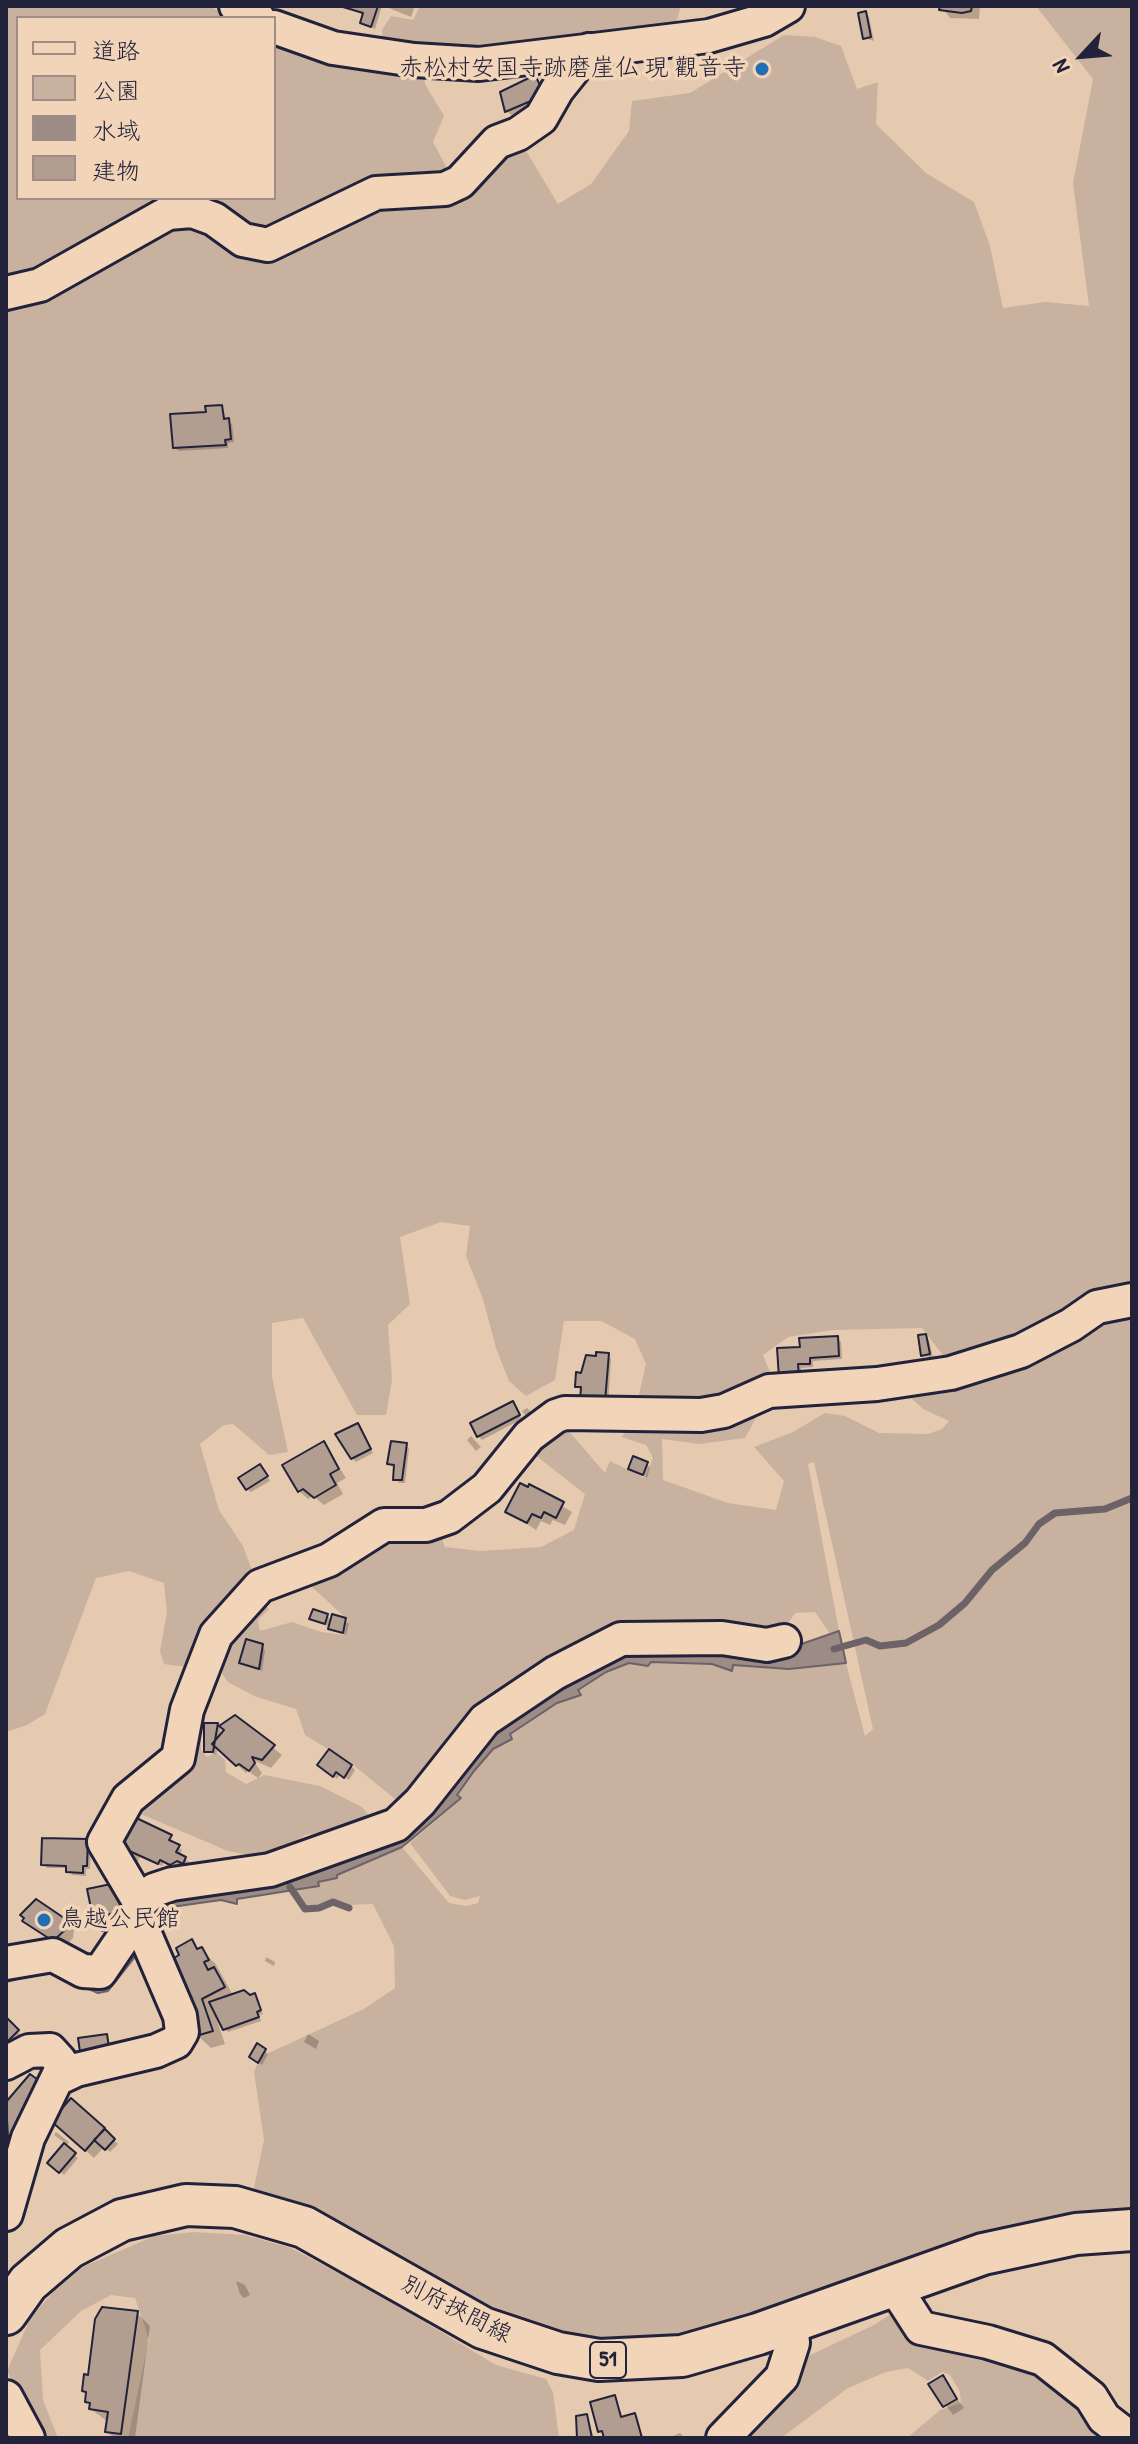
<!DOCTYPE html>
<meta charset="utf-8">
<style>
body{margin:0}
#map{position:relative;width:1138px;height:2444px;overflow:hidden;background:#e5cab0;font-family:"Patrick Hand","Klee One",sans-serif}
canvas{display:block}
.frame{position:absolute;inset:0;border:8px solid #22223b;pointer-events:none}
.legend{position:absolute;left:16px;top:16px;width:260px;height:184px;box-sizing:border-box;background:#f2d5b8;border:2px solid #9f8d86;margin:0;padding:10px 14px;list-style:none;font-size:24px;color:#22223b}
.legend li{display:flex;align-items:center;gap:16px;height:40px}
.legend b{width:40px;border:2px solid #9f8d86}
.north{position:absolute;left:1042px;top:16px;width:80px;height:80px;-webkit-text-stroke:6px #f2d5b8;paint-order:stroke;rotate:244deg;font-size:22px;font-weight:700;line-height:32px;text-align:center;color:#22223b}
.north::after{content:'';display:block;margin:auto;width:28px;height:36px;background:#22223b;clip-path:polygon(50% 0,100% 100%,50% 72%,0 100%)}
</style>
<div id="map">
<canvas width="1138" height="2444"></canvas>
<div class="frame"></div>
<ul class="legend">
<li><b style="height:10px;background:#f2d5b8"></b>道路</li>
<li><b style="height:22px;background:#c8b19f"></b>公園</li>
<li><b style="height:22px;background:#9d8c85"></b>水域</li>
<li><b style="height:22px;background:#b29e91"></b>建物</li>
</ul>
<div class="north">N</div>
</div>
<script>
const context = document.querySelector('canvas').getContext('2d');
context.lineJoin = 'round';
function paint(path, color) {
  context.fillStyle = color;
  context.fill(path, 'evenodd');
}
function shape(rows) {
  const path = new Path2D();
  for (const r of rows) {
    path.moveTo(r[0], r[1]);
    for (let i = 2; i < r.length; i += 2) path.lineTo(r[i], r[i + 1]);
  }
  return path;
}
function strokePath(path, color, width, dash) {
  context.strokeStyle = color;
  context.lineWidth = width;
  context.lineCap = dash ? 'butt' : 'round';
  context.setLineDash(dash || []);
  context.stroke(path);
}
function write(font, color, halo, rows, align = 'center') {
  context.font = font + ' "Patrick Hand","Klee One",sans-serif';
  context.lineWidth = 7;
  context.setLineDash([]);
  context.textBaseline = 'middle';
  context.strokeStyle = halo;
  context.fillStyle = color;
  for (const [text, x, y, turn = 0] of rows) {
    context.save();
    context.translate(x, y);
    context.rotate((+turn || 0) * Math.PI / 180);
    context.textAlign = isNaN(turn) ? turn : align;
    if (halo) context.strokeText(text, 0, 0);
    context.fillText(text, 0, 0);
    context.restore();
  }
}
paint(shape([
 [6,6,210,6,230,18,18,18,18,198,274,198,274,42,424,75,425,84,444,116,433,142,449,172,517,136,558,204,591,184,629,131,632,101,690,93,784,35,815,37,841,46,857,89,878,82,876,124,926,173,974,202,990,246,1003,308,1045,302,1089,306,1073,183,1093,79,1036,6,1132,6,1132,2216,912,2267,657,2345,548,2337,252,2197,264,2140,254,2072,260,2057,364,2009,395,1988,394,1946,373,1904,349,1905,333,1901,306,1908,302,1906,296,1891,319,1886,318,1882,337,1878,336,1875,402,1847,449,1903,466,1906,478,1903,480,1896,465,1900,450,1896,410,1843,461,1799,457,1795,474,1771,493,1749,511,1740,509,1734,557,1703,580,1695,578,1690,606,1672,629,1663,648,1666,651,1662,712,1664,731,1670,732,1665,789,1669,846,1663,865,1736,873,1729,814,1462,808,1464,839,1631,830,1634,815,1612,795,1613,780,1636,620,1634,400,1803,352,1764,305,1735,296,1709,254,1696,228,1682,218,1668,218,1647,263,1602,269,1609,258,1620,260,1631,292,1622,321,1632,344,1635,348,1620,300,1576,351,1552,437,1526,445,1547,481,1551,541,1547,574,1530,585,1494,525,1447,560,1421,605,1473,610,1461,645,1478,653,1458,646,1445,622,1437,635,1412,646,1364,635,1339,601,1321,564,1321,555,1380,526,1396,509,1381,496,1348,483,1299,466,1256,470,1226,441,1222,400,1237,410,1304,388,1325,392,1380,386,1415,357,1415,303,1318,272,1323,272,1377,288,1452,269,1455,233,1424,224,1425,200,1444,219,1510,243,1546,256,1581,193,1668,164,1664,160,1651,167,1612,164,1583,129,1571,96,1578,45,1714,27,1725,6,1732],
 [922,1328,945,1358,898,1386,923,1409,949,1421,942,1429,928,1434,879,1433,845,1416,825,1413,793,1432,754,1447,784,1481,776,1510,728,1503,663,1480,662,1439,699,1444,745,1438,758,1414,782,1401,763,1355,788,1337,833,1330],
 [420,6,681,6,675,26,497,45,458,47,383,42,382,30,391,16,413,20],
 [201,1711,201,1750,207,1757,217,1753,225,1760,226,1772,246,1784,264,1775,320,1786,362,1807,373,1820,346,1829,305,1835,269,1859,228,1851,129,1809],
 [194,2232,245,2235,291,2248,380,2295,496,2365,546,2379,553,2392,559,2438,128,2438,149,2339,135,2298,111,2295,81,2311,40,2350,43,2400,58,2438,41,2438,7,2371,30,2319,52,2293,83,2267,154,2236],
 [896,2311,1010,2357,1036,2377,1064,2389,1111,2438,907,2438,940,2410,961,2403,960,2392,950,2375,942,2372,928,2381,908,2368,886,2372,848,2388,781,2438,736,2438,800,2360,874,2325]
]), '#c8b19f');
const water = shape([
 [839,1631,846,1663,789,1669,733,1665,732,1671,712,1664,651,1662,648,1666,629,1663,606,1672,578,1690,581,1695,557,1703,510,1734,512,1739,493,1749,474,1771,457,1795,461,1798,402,1847,337,1875,337,1878,318,1882,319,1886,237,1899,237,1904,221,1900,164,1908,135,1957,108,1991,98,1993,48,1971,6,1982,6,1967,52,1959,83,1974,103,1978,157,1898,218,1891,235,1883,237,1888,289,1882,312,1868,315,1872,331,1862,334,1865,398,1837,434,1807,443,1786,449,1789,498,1721,502,1725,555,1692,566,1676,571,1680,649,1645,650,1650,714,1651,731,1645,732,1653,760,1652,784,1650,839,1631]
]);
paint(water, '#9d8c85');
strokePath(water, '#6c6267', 2);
paint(shape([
 [345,6,382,6,375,29,362,23,364,15],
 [384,6,415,6,411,17],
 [941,6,980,6,979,19,950,18],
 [866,13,869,17,874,41,865,38],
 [535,78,547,99,511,115,507,111],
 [222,407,226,420,232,424,234,442,228,443,228,448,179,451,175,448,208,413],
 [926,1336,929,1340,933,1358,923,1355],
 [837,1338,841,1342,842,1359,813,1361,813,1367,801,1368,802,1380,781,1377,802,1348],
 [608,1355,611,1359,608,1405,577,1386,583,1375],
 [512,1403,522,1419,482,1440,478,1436],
 [527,1408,530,1411,537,1422,529,1421,522,1411],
 [358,1426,373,1453,356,1462,352,1458],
 [471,1436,481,1447,476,1451,467,1440],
 [324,1444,346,1478,337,1483,343,1494,324,1505,313,1496,308,1499,299,1491],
 [406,1445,409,1449,405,1483,399,1483,396,1479,396,1468,389,1464],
 [647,1464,650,1468,647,1478,630,1469],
 [264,1470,270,1481,251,1492,247,1489],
 [530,1487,572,1512,565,1525,553,1520,550,1525,541,1521,536,1530,508,1511],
 [327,1616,332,1621,345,1620,349,1624,346,1635,311,1618],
 [261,1646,265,1650,262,1671,241,1662],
 [235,1717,282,1755,271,1768,253,1760,262,1773,258,1778,248,1771,246,1773,218,1747,216,1755,206,1751,217,1725,221,1726,219,1739],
 [351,1766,355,1770,349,1780,340,1774,337,1779,323,1768],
 [129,1817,170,1836,173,1844,182,1850,179,1856,189,1862,187,1866,182,1863,175,1867,164,1862,162,1866,140,1857,137,1863,118,1854],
 [87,1841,91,1845,90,1869,86,1869,86,1876,72,1875,68,1868,47,1868,43,1864],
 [130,1902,108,1934,95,1917],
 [24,1921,66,1922,74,1930,73,1938,63,1949],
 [191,1942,215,1963,233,1995,254,1996,263,2014,259,2015,261,2021,228,2032,216,2018,225,2044,211,2048,197,2035,182,1956],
 [266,1957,275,1962,274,1966,265,1961],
 [6,2020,21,2035,6,2050],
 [308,2034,319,2041,316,2049,304,2042],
 [265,2051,268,2054,262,2065,255,2060],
 [21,2084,24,2086,14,2143,6,2154,6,2105],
 [71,2101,118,2144,110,2152,104,2147,94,2158,62,2130],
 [56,2132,69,2142,66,2147,78,2158,64,2175,50,2163,66,2144,54,2135],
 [236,2281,245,2285,250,2295,244,2298,240,2294],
 [137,2313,150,2326,135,2438,114,2438,107,2432,108,2422,91,2409,84,2391],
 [942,2378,964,2408,953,2415,931,2385],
 [615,2397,623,2418,634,2415,638,2419,643,2438,604,2438],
 [587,2416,594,2438,579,2438],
 [680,2433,685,2438,674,2438,673,2436]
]), '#0003');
strokePath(shape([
 [834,1649,866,1640,880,1646,906,1643,939,1625,965,1603,992,1570,1025,1543,1039,1524,1055,1513,1105,1509,1132,1498],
 [290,1887,305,1909,319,1908,333,1902,349,1908]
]), '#6c6267', 7);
const building = shape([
 [378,6,371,27,360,23,363,13,343,7,378,6],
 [940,6,972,6,971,11,962,13,939,10,940,6],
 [866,11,871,37,863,39,858,13,866,11],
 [535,75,545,95,505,112,500,92,535,75],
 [222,405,224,419,229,418,231,439,225,440,226,445,173,448,170,414,206,412,205,406,222,405],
 [926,1334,930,1354,921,1356,918,1335,926,1334],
 [838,1336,839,1356,810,1358,810,1364,798,1364,799,1377,779,1378,777,1348,800,1347,799,1338,838,1336],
 [596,1352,609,1353,605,1402,580,1401,581,1387,575,1387,576,1372,581,1373,586,1355,596,1356,596,1352],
 [513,1401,520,1415,477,1437,470,1423,513,1401],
 [358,1423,371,1449,351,1459,335,1434,358,1423],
 [324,1441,339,1469,330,1474,336,1485,314,1498,303,1489,298,1492,282,1465,324,1441],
 [391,1441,407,1443,402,1480,393,1480,394,1465,387,1464,391,1441],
 [633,1456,648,1462,643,1475,628,1469,633,1456],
 [260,1464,268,1476,246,1490,238,1478,260,1464],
 [520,1483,528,1487,529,1484,564,1502,556,1518,544,1512,541,1518,532,1514,527,1523,505,1512,520,1483],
 [313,1609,328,1614,325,1624,309,1619,313,1609],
 [332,1614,346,1618,343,1633,328,1629,332,1614],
 [246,1639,263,1644,259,1669,239,1663,246,1639],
 [235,1715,275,1745,262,1760,252,1757,255,1763,249,1771,239,1764,236,1766,212,1744,224,1730,219,1726,235,1715],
 [204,1723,218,1723,213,1752,204,1752,204,1723],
 [329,1749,352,1765,344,1778,336,1772,333,1777,317,1765,329,1749],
 [128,1814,172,1835,169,1840,180,1845,176,1852,186,1857,183,1864,177,1861,170,1865,160,1860,158,1864,114,1844,128,1814],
 [42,1838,88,1839,87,1866,83,1866,83,1873,66,1872,66,1866,41,1865,42,1838],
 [116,1883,127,1910,93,1918,87,1889,116,1883],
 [36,1899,67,1920,63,1926,66,1929,53,1941,22,1921,24,1918,20,1915,36,1899],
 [121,1913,124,1926,102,1931,99,1918,121,1913],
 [192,1939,197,1949,202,1947,209,1960,204,1962,208,1970,214,1967,225,1987,202,1999,213,2031,196,2036,169,1961,179,1955,176,1948,192,1939],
 [244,1990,250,1995,255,1993,261,2010,257,2012,259,2017,223,2030,209,2002,244,1990],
 [6,2017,19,2030,6,2043,6,2017],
 [107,2034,109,2047,80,2052,78,2038,107,2034],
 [257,2043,266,2049,258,2063,249,2057,257,2043],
 [30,2074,45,2085,8,2138,6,2102,30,2074],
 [71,2098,105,2128,85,2151,51,2121,71,2098],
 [105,2129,115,2139,105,2150,94,2140,105,2129],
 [64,2143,76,2153,59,2173,47,2163,64,2143],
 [102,2307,138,2311,121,2434,105,2432,108,2412,89,2409,90,2403,85,2402,86,2392,82,2391,84,2374,88,2375,95,2319,102,2307],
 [943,2375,957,2399,943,2407,928,2384,943,2375],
 [615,2395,621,2417,635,2413,642,2438,604,2438,602,2431,598,2432,590,2402,615,2395],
 [587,2414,592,2438,577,2438,576,2416,587,2414]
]);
paint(building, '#b29e91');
strokePath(building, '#22223b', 2);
const minor = shape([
 [236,6,258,18],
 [274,27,333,48,414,60,479,64,709,36,764,20,788,6],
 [6,293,40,285,168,213,192,211,214,219,243,240,268,245,376,193,445,189,460,182,497,142,518,134,541,118,557,90,589,50],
 [140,1903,154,1890,172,1884,270,1870,396,1825,420,1802,485,1720,555,1673,621,1639,722,1638,767,1645,784,1641],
 [6,1963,53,1955,83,1971,100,1972,134,1922],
 [6,2063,29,2051,50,2050,60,2061,61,2070,28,2138,6,2214],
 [59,2078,76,2070,156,2051,176,2042,182,2032,180,2016,147,1939,134,1922,140,1903,104,1842,128,1799,178,1758,187,1710,216,1635,260,1586,329,1560,384,1525,426,1525,449,1517,487,1488,529,1436,556,1416,565,1413,701,1415,724,1411,769,1391,877,1384,951,1373,1021,1351,1071,1325,1097,1307,1132,1300],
 [894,2286,921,2328,988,2342,1043,2359,1091,2397,1104,2418,1130,2438],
 [6,2397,28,2438],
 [723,2438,782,2377,793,2343,791,2323]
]);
const major = shape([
 [6,2314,28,2283,69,2248,122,2220,186,2205,235,2207,304,2227,483,2328,558,2353,599,2360,682,2356,758,2334,983,2254,1076,2234,1132,2230]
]);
strokePath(minor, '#22223b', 38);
strokePath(major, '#22223b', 46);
strokePath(minor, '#f2d5b8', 32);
strokePath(major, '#f2d5b8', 40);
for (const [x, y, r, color] of [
 [762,69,8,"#1f6fb2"],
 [44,1920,8,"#1f6fb2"]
]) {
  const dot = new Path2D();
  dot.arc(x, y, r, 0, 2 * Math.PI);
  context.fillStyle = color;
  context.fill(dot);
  strokePath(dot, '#f2d5b8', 3);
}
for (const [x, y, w] of [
 [608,2360,36]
]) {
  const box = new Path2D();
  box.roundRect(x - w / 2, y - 18, w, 36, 6);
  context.fillStyle = '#f2d5b8';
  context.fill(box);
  strokePath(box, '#22223b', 2);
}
write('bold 22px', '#22223b', null, [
 ["51",608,2360]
]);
write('24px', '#22223b', '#f2d5b8', [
 ["赤松村安国寺跡磨崖仏 現 觀音寺",746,69],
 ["鳥越公民館",60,1920,"left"]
], 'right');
write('24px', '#22223b', '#f2d5b8', [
 ["別府挾間線",456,2310,27]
]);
</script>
